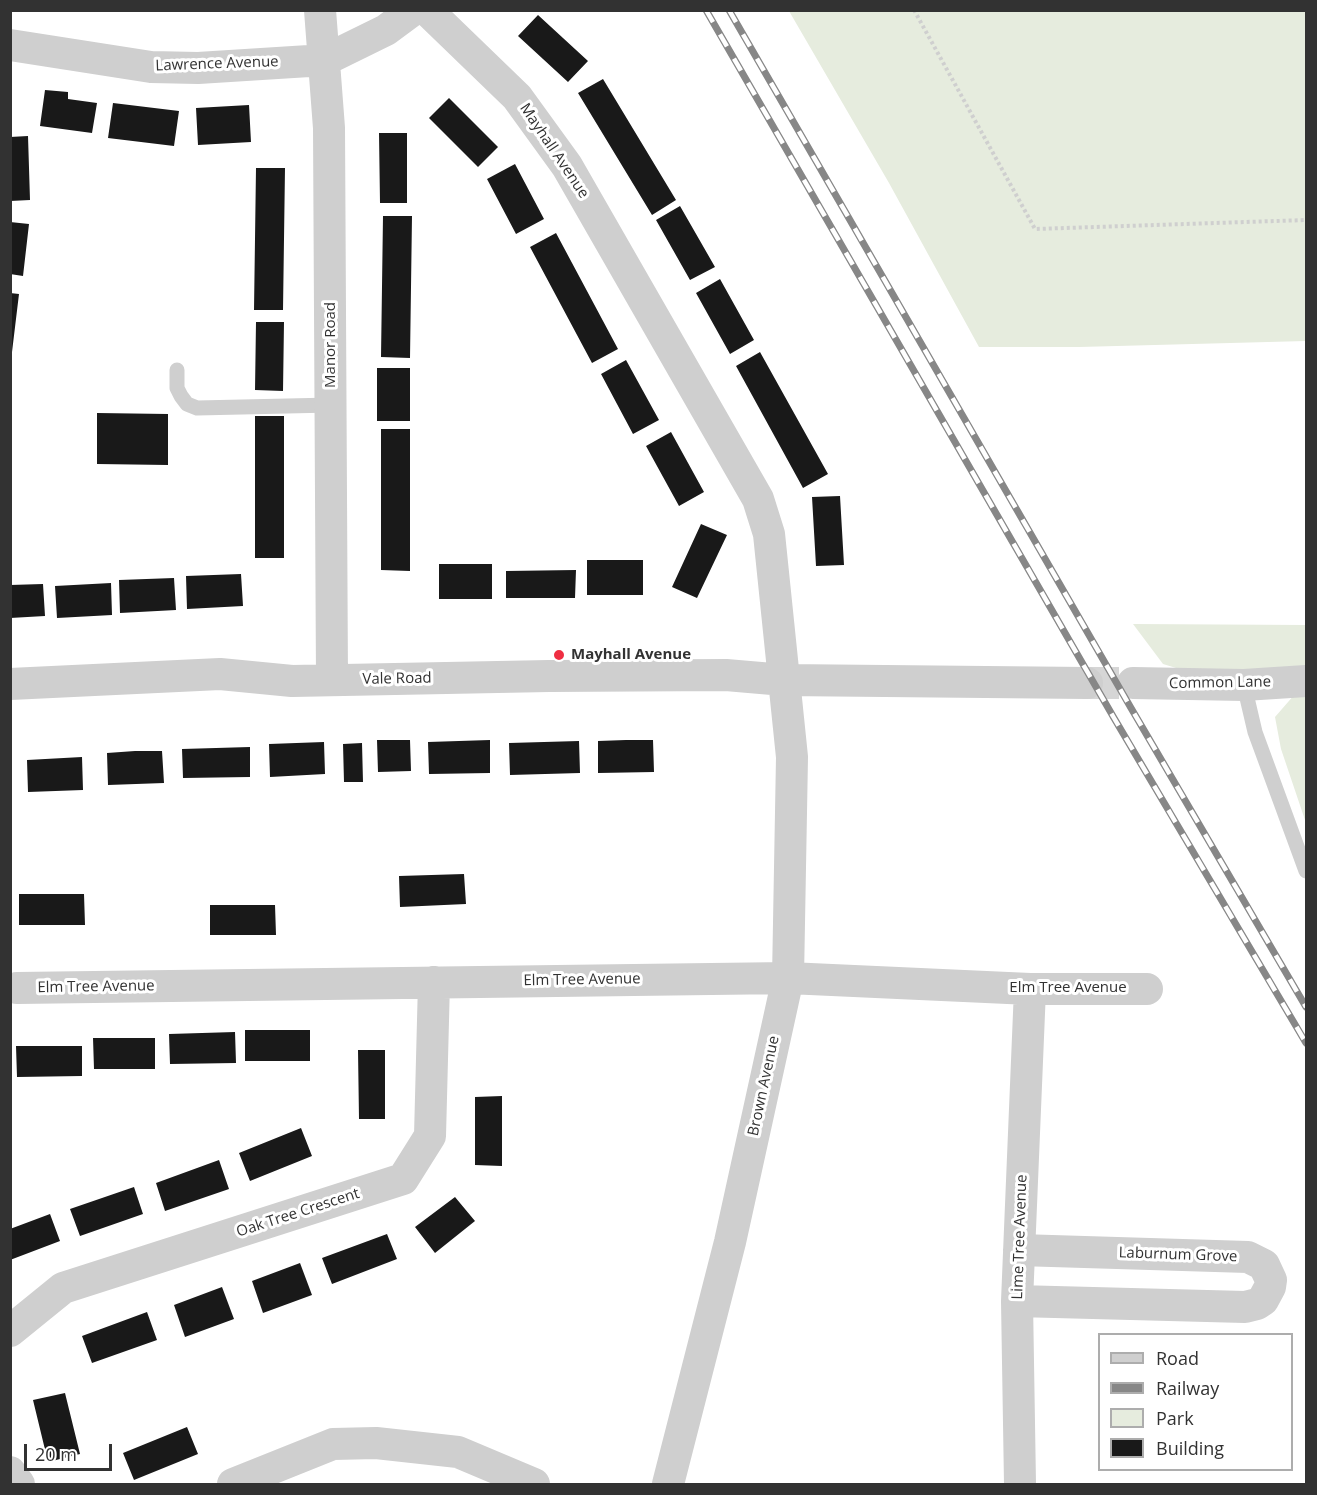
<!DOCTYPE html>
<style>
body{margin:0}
#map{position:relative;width:1317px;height:1495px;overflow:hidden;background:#fff;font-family:"Open Sans",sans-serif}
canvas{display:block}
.frame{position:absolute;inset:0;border:12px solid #323232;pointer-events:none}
.legend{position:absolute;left:1098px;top:1333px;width:195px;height:138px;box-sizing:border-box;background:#fff;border:2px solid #adadad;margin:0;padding:8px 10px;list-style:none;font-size:18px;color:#323232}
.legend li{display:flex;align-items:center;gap:12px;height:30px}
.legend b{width:30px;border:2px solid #adadad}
.scale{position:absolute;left:24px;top:1444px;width:88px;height:27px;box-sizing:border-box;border:3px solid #323232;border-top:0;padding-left:8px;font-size:18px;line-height:21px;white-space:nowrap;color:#323232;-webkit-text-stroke:4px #fff;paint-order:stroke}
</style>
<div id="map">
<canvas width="1317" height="1495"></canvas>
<div class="frame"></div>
<ul class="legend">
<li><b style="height:8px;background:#cfcfcf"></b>Road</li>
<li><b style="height:8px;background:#878787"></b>Railway</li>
<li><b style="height:16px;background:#e6ecde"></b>Park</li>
<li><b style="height:16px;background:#191919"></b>Building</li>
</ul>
<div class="scale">20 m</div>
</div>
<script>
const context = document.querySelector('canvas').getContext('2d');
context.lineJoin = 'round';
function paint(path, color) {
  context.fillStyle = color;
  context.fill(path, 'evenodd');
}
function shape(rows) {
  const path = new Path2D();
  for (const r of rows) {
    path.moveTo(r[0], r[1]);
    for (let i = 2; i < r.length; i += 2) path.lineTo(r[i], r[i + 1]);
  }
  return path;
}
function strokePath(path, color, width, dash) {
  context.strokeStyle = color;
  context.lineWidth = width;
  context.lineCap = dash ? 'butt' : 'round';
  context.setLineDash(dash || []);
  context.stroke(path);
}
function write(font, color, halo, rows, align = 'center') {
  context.font = font + ' "Open Sans",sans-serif';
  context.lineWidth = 6;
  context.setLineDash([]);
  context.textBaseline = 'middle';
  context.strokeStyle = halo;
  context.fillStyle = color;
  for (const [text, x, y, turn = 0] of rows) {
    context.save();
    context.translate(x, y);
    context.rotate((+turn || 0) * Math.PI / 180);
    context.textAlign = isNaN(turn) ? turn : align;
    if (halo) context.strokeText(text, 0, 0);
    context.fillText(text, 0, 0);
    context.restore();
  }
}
paint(shape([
 [789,11,1306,11,1306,341,1079,347,979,347,889,183],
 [1133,624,1306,625,1306,671,1186,671,1163,664],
 [1306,693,1306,823,1281,749,1275,717,1295,694]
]), '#e6ecde');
paint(shape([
 [538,15,588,61,568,82,518,36],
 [603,79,676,200,652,215,578,93],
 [45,90,68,92,68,99,97,103,92,133,40,126],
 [449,98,498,147,478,167,429,118],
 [113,103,179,111,174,146,108,138],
 [249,105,251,142,198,145,196,108],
 [379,133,407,133,407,203,380,203],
 [28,136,30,200,10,201,10,137],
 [515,164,544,219,516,234,487,179],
 [256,168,285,168,283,310,254,310],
 [680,206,715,267,690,280,656,220],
 [383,216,412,216,410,358,381,357],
 [10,222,29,224,23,276,10,274],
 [556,233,618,349,592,363,530,247],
 [720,279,754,340,730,354,696,293],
 [10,293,19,294,12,352,10,352],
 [256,322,284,322,283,391,255,390],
 [760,352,828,474,803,488,736,366],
 [626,360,659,420,633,434,601,374],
 [377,368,410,368,410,421,377,421],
 [97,413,168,414,168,465,97,464],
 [255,416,284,416,284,558,255,558],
 [381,429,410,429,410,571,381,570],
 [671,432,704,492,679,506,646,446],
 [840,496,844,565,816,566,812,497],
 [701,524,727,535,697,598,672,587],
 [587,560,643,560,643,595,587,595],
 [439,564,492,564,492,599,439,599],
 [576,570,575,598,506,598,506,571],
 [241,574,243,606,187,609,186,576],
 [174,578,176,610,120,613,119,580],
 [111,583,112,615,57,618,55,586],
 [43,584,45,616,10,618,10,585],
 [377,740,410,740,411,771,378,772],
 [490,740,490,773,429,774,428,742],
 [626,740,653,740,654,772,598,773,598,741],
 [579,741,580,773,510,775,509,743],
 [324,742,325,774,270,777,269,744],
 [362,743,363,782,344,782,343,744],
 [250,747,250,777,183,778,182,749],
 [135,751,162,751,164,783,108,785,107,753],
 [82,757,83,790,28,792,27,760],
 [464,874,466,904,400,907,399,876],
 [19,894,84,894,85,925,19,925],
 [210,905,275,905,276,935,210,935],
 [245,1030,310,1030,310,1061,245,1061],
 [235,1032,236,1063,170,1064,169,1034],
 [93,1038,155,1038,155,1069,94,1069],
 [16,1046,82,1046,82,1076,17,1077],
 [358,1050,385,1050,385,1119,359,1119],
 [502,1096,502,1166,475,1165,475,1097],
 [301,1128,312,1156,250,1181,239,1153],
 [219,1160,229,1189,165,1211,156,1183],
 [134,1187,143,1214,80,1236,70,1209],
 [455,1197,475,1221,435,1253,415,1227],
 [50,1214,60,1241,10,1260,10,1229],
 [387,1234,397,1259,332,1284,322,1258],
 [300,1263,312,1295,263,1313,252,1281],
 [222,1287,234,1319,185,1337,174,1305],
 [147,1312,157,1340,92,1363,82,1336],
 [65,1393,80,1454,48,1462,33,1400],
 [187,1427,198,1454,134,1480,123,1453]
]), '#191919');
strokePath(shape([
 [1087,683,1133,683]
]), '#d6d6d6', 32, [32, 16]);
strokePath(shape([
 [914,10,1035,229,1306,220]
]), '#cfcfcf', 4, [3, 3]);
strokePath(shape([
 [177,370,177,388,181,396,187,404,197,408,332,405],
 [1244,685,1255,732,1306,871]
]), '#cfcfcf', 15);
strokePath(shape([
 [320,10,329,128,332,680],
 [427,10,517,97,567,166,758,499,769,534,792,757,788,978,730,1242,668,1484],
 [10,45,151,67,198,68,325,60,386,30,413,10],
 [1133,683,1244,685,1306,681],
 [10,684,220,674,292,681,549,676,726,675,784,680,1087,683],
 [17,988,788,978,1030,989,1147,989],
 [1017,1301,1245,1307,1257,1304,1263,1300,1270,1287,1271,1280,1264,1265,1248,1257,1019,1250],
 [10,1331,63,1288,403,1179,430,1136,434,982],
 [10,1472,19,1484],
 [233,1484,333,1444,376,1443,458,1452,534,1484],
 [1020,1484,1017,1301,1030,989]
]), '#cfcfcf', 32);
const rail = shape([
 [706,10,1114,718,1306,1043],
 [729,10,1131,708,1306,1007]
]);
strokePath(rail, '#878787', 7);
strokePath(rail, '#fff', 4.5, [14]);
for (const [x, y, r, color] of [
 [559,655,6,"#ef2e42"]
]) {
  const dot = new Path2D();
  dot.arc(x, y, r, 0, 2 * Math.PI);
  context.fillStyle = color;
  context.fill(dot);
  strokePath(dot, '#fff', 2);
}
write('15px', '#323232', '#fff', [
 ["Lawrence Avenue",217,64,-2],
 ["Mayhall Avenue",554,151,56],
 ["Manor Road",331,345,-90],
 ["Vale Road",397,679,-1],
 ["Common Lane",1220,683,-1],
 ["Elm Tree Avenue",582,980,-1],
 ["Elm Tree Avenue",96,987,-1],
 ["Elm Tree Avenue",1068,988],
 ["Brown Avenue",764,1086,-78],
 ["Oak Tree Crescent",298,1213,-18],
 ["Lime Tree Avenue",1020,1237,-88],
 ["Laburnum Grove",1178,1255,2]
]);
write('bold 15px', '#323232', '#fff', [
 ["Mayhall Avenue",571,655]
], 'left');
</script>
